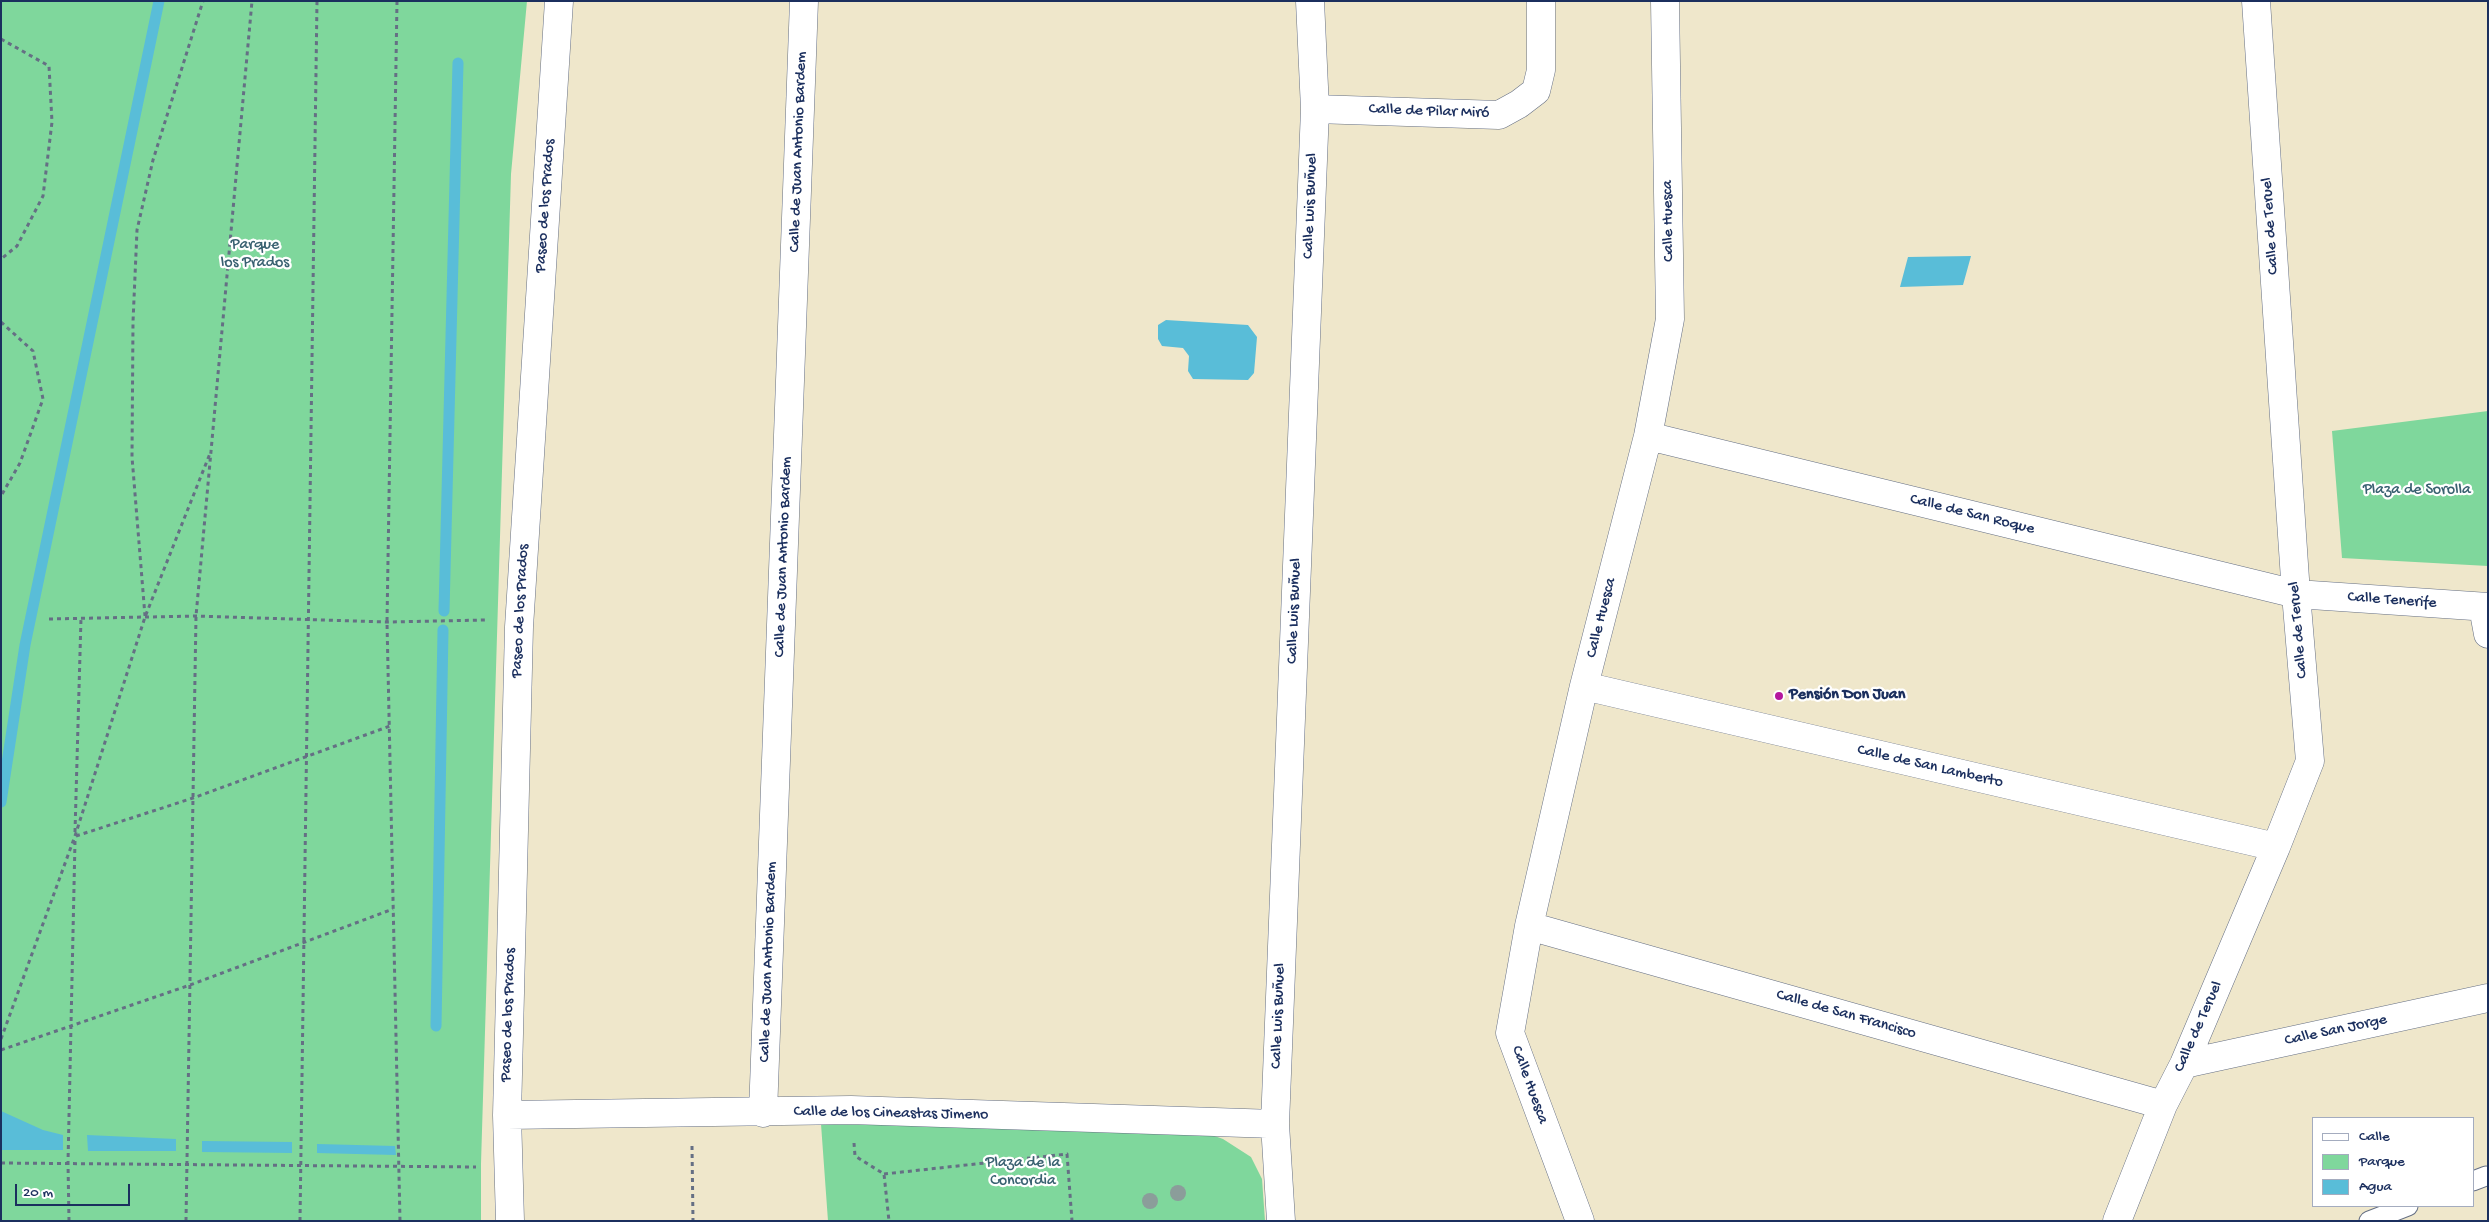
<!DOCTYPE html>
<meta charset="utf-8">
<style>
body{margin:0}
#map{position:relative;width:2489px;height:1222px;overflow:hidden;background:#efe7cb;font-family:"Gochi Hand",sans-serif}
canvas{display:block}
.frame{position:absolute;inset:0;border:2px solid #1b2f5e;pointer-events:none}
.legend{position:absolute;left:2312px;top:1117px;width:162px;height:90px;box-sizing:border-box;background:#fff;border:1px solid #a4acbf;margin:0;padding:6px 9px;list-style:none;font-size:15px;color:#1b2f5e}
.legend li{display:flex;align-items:center;gap:10px;height:25px}
.legend b{width:25px;border:1px solid #a4acbf}
.scale{position:absolute;left:15px;top:1184px;width:115px;height:22px;box-sizing:border-box;border:2px solid #1b2f5e;border-top:0;padding-left:6px;font-size:15px;line-height:18px;white-space:nowrap;color:#1b2f5e;-webkit-text-stroke:4px #fff;paint-order:stroke}
</style>
<div id="map">
<canvas width="2489" height="1222"></canvas>
<div class="frame"></div>
<ul class="legend">
<li><b style="height:6px;background:#fff"></b>Calle</li>
<li><b style="height:14px;background:#7fd79c"></b>Parque</li>
<li><b style="height:14px;background:#59bdd8"></b>Agua</li>
</ul>
<div class="scale">20 m</div>
</div>
<script>
const context = document.querySelector('canvas').getContext('2d');
context.lineJoin = 'round';
function paint(path, color) {
  context.fillStyle = color;
  context.fill(path, 'evenodd');
}
function shape(rows) {
  const path = new Path2D();
  for (const r of rows) {
    path.moveTo(r[0], r[1]);
    for (let i = 2; i < r.length; i += 2) path.lineTo(r[i], r[i + 1]);
  }
  return path;
}
function strokePath(path, color, width, dash) {
  context.strokeStyle = color;
  context.lineWidth = width;
  context.lineCap = dash ? 'butt' : 'round';
  context.setLineDash(dash || []);
  context.stroke(path);
}
function write(font, color, halo, rows, align = 'center') {
  context.font = font + ' "Gochi Hand",sans-serif';
  context.lineWidth = 4.5;
  context.setLineDash([]);
  context.textBaseline = 'middle';
  context.strokeStyle = halo;
  context.fillStyle = color;
  for (const [text, x, y, turn = 0] of rows) {
    context.save();
    context.translate(x, y);
    context.rotate((+turn || 0) * Math.PI / 180);
    context.textAlign = isNaN(turn) ? turn : align;
    if (halo) context.strokeText(text, 0, 0);
    context.fillText(text, 0, 0);
    context.restore();
  }
}
paint(shape([
 [1,1,527,1,511,174,481,1163,481,1221,1,1221],
 [2488,411,2488,566,2342,558,2332,431],
 [821,1124,1189,1127,1223,1139,1251,1157,1262,1179,1265,1221,828,1221]
]), '#7fd79c');
paint(shape([
 [1971,256,1963,285,1900,287,1908,257],
 [1166,320,1248,325,1257,337,1254,373,1248,380,1193,379,1188,371,1189,356,1183,348,1162,346,1158,339,1158,325],
 [1,1111,43,1130,63,1135,63,1150,1,1150],
 [87,1135,176,1139,176,1151,88,1151],
 [202,1141,292,1142,292,1153,202,1152],
 [317,1144,395,1146,396,1155,317,1153]
]), '#59bdd8');
strokePath(shape([
 [444,611,458,63],
 [1,802,25,645,159,1],
 [436,1026,443,630]
]), '#59bdd8', 11);
const lane = shape([
 [2473,1181,2486,1176],
 [2369,1221,2408,1206]
]);
const street = shape([
 [1315,109,1499,115,1519,104,1536,91,1541,70,1541,1],
 [1648,436,2296,594,2488,607],
 [2483,607,2488,634],
 [1584,686,2276,847],
 [1529,926,2163,1105],
 [2184,1064,2488,998],
 [763,1113,804,1],
 [507,1115,851,1110,1275,1124],
 [510,1221,507,1115,519,627,559,1],
 [1281,1221,1275,1124,1315,109,1310,1],
 [1580,1221,1510,1033,1529,926,1584,686,1648,436,1670,319,1665,1],
 [2117,1221,2163,1105,2184,1064,2276,847,2310,761,2296,594,2256,1]
]);
strokePath(lane, '#656f84', 21);
strokePath(street, '#656f84', 29);
strokePath(shape([
 [397,1,387,622,400,1221],
 [1,39,49,66,52,122,43,196,17,246,1,259],
 [1,322,33,351,43,399,20,463,1,496],
 [145,616,132,457,133,322,137,230,153,160,203,1],
 [49,619,196,616,387,622,486,620],
 [75,832,81,618],
 [76,836,193,798,390,726],
 [1,1039,75,836,145,617,211,451],
 [1,1050,190,985,393,909],
 [854,1143,855,1156,884,1174,889,1221],
 [692,1146,693,1221],
 [1,1163,476,1167],
 [884,1174,1067,1154,1072,1221],
 [69,1221,68,1163,75,841],
 [186,1221,196,616,252,1],
 [300,1221,317,1]
]), '#656f84', 3, [4, 4]);
strokePath(lane, '#fff', 19);
strokePath(street, '#fff', 28);
context.fillStyle = '#8b9d9a';
for (const [x, y] of [
 [1178,1193],
 [1150,1201]
]) {
  context.beginPath();
  context.arc(x, y, 8, 0, 2 * Math.PI);
  context.fill();
}
for (const [x, y, r, color] of [
 [1779,696,5,"#b5179e"]
]) {
  const dot = new Path2D();
  dot.arc(x, y, r, 0, 2 * Math.PI);
  context.fillStyle = color;
  context.fill(dot);
  strokePath(dot, '#fff', 2);
}
write('16px', '#1b2f5e', '#fff', [
 ["Calle de Pilar Miró",1429,112,2],
 ["Calle de Juan Antonio Bardem",799,152,-88],
 ["Paseo de los Prados",546,206,-86],
 ["Calle Luis Buñuel",1311,206,-88],
 ["Calle Huesca",1669,221,-91],
 ["Calle de Teruel",2271,226,-94],
 ["Calle de San Roque",1972,515,14],
 ["Calle de Juan Antonio Bardem",784,557,-88],
 ["Calle Tenerife",2392,601,4],
 ["Paseo de los Prados",521,611,-87],
 ["Calle Luis Buñuel",1295,611,-88],
 ["Calle Huesca",1602,618,-76],
 ["Calle de Teruel",2299,630,-95],
 ["Calle de San Lamberto",1930,767,13],
 ["Calle de Juan Antonio Bardem",769,962,-88],
 ["Paseo de los Prados",509,1015,-88],
 ["Calle de San Francisco",1846,1015,16],
 ["Calle Luis Buñuel",1279,1016,-88],
 ["Calle de Teruel",2199,1027,-66],
 ["Calle San Jorge",2336,1031,-12],
 ["Calle Huesca",1529,1085,70],
 ["Calle de los Cineastas Jimeno",891,1114,1]
]);
write('16px', '#396171', '#fff', [
 ["Parque",255,246],
 ["los Prados",255,264],
 ["Plaza de Sorolla",2417,491],
 ["Plaza de la",1023,1164],
 ["Concordia",1023,1182]
]);
write('bold 16px', '#1b2f5e', '#fff', [
 ["Pensión Don Juan",1789,696]
], 'left');
</script>
